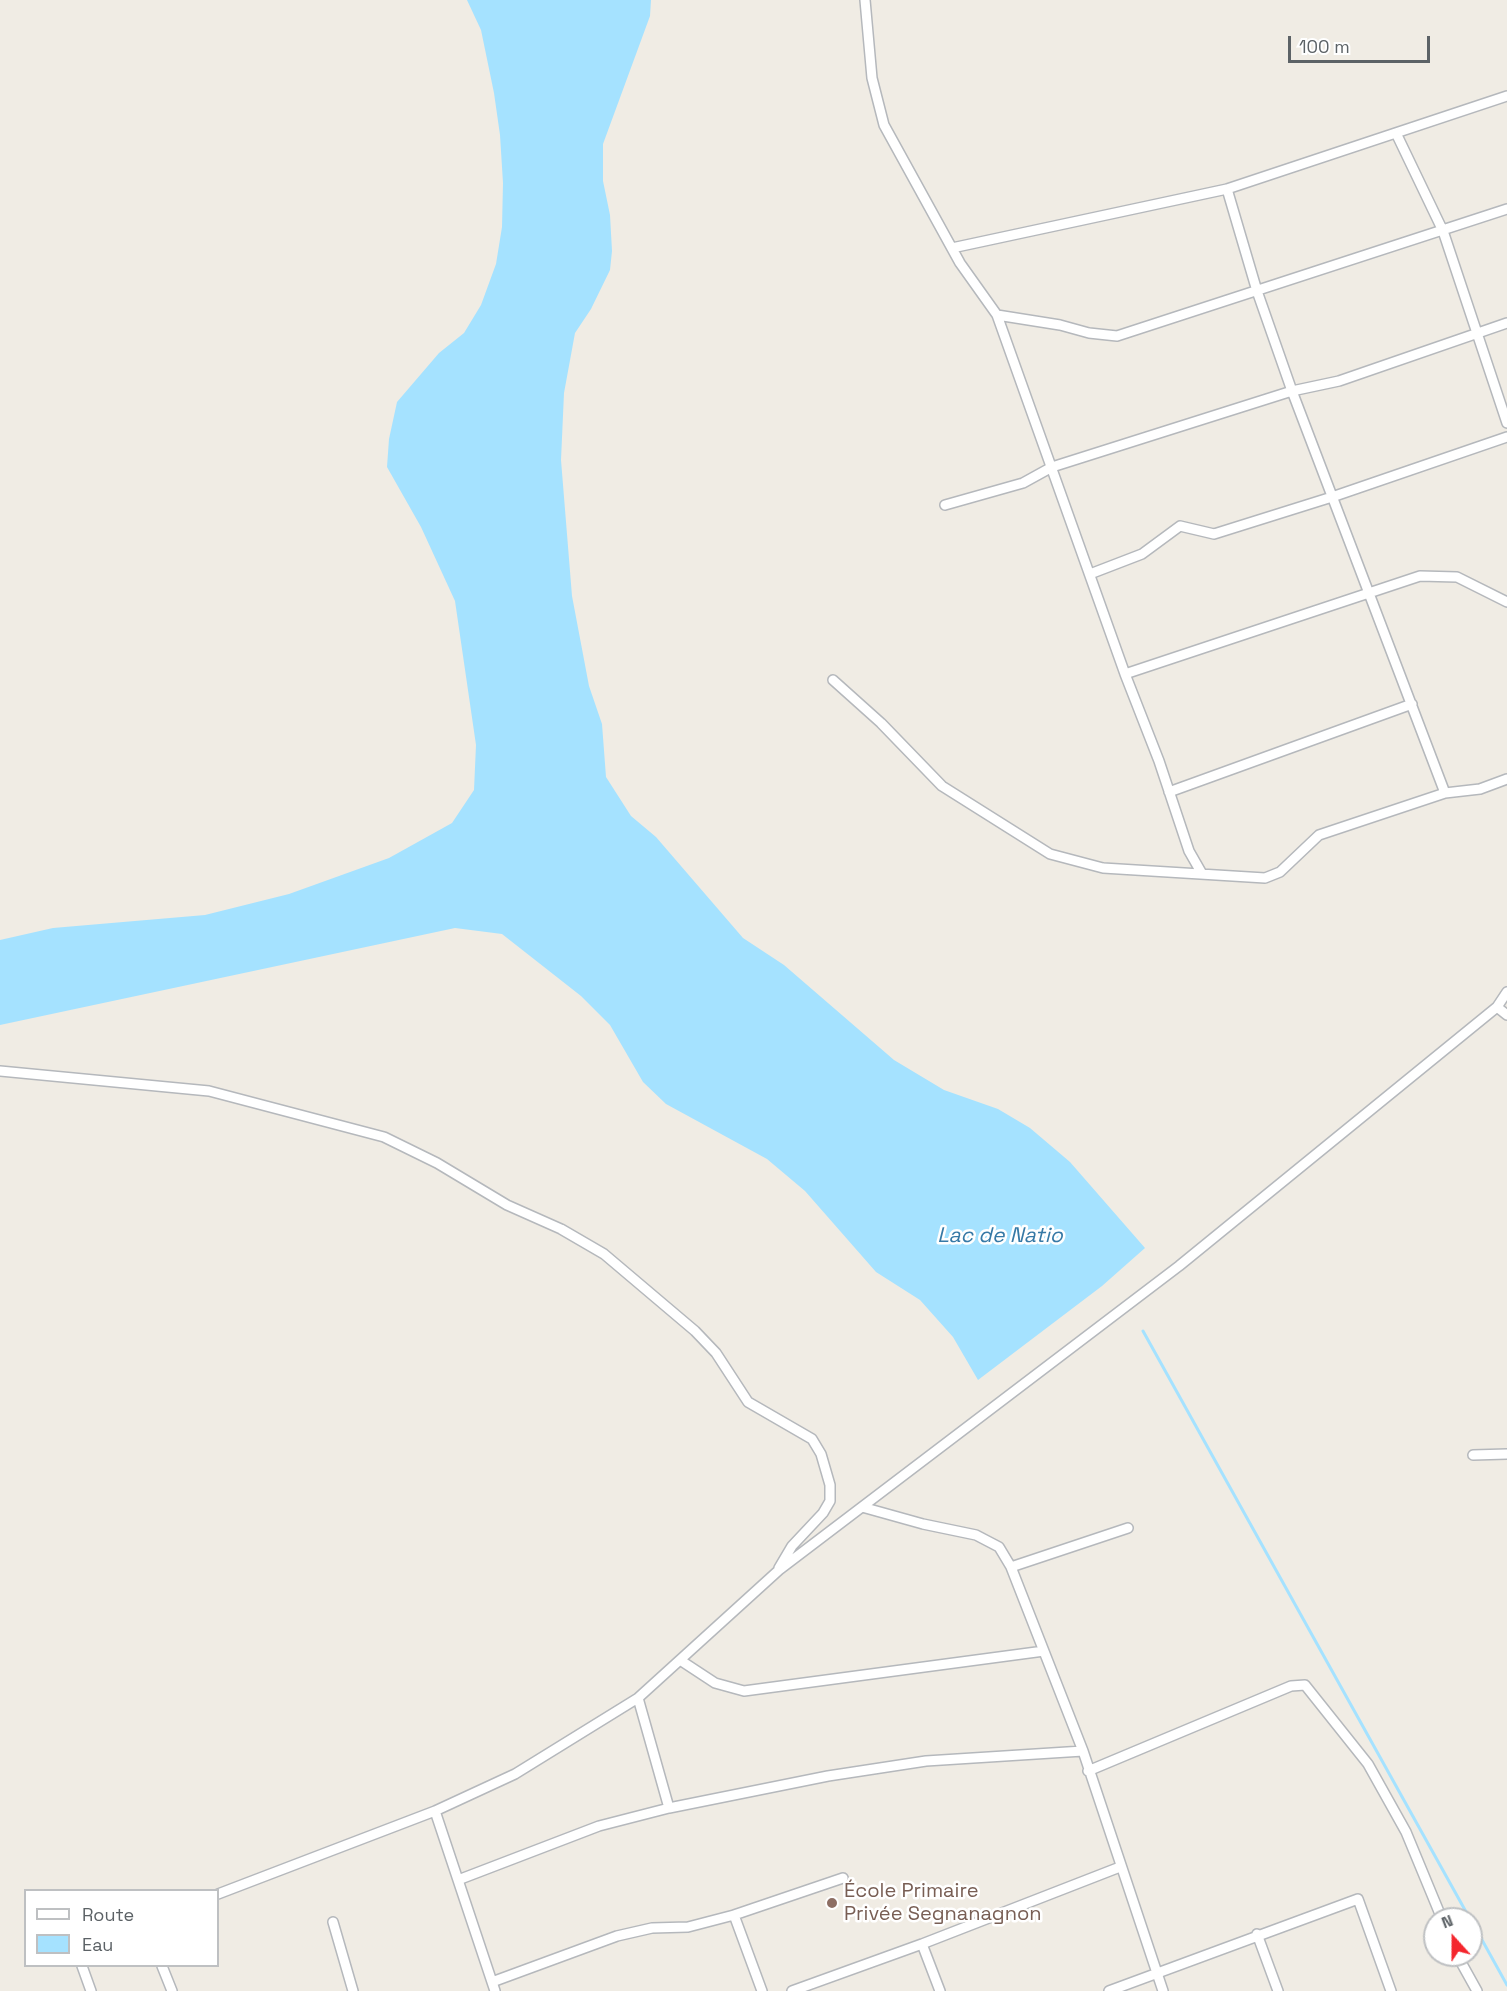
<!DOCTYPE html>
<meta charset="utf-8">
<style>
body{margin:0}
#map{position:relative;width:1507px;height:1991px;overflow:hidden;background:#f0ece4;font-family:"Space Grotesk",sans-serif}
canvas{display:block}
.legend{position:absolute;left:24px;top:1889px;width:195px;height:78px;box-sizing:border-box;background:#fff;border:2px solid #bec0c2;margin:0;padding:8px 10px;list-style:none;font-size:18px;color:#5c6266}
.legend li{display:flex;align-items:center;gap:12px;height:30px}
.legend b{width:30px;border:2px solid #bec0c2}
.north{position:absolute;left:1423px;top:1907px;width:60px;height:60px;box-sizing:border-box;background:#fff;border:2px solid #bec0c2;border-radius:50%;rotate:339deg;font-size:16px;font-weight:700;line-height:24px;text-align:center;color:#5c6266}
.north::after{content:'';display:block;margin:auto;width:21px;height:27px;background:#f4262d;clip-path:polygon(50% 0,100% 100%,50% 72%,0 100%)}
.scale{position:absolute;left:1288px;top:36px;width:142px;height:27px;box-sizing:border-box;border:3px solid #5c6266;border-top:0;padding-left:8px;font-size:18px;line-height:21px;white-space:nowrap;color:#5c6266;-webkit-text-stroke:4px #fff;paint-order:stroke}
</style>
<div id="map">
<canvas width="1507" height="1991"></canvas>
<ul class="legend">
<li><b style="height:8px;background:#fff"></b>Route</li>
<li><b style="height:16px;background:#a5e2ff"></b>Eau</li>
</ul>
<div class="north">N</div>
<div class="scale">100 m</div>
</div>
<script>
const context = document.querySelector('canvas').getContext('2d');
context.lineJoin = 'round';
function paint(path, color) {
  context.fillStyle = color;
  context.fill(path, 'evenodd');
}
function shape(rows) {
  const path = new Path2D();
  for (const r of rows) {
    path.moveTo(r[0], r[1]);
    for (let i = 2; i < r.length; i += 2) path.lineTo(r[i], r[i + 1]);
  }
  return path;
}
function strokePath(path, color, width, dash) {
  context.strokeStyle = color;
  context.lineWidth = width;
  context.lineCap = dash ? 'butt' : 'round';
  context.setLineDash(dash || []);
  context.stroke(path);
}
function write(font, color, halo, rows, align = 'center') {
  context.font = font + ' "Space Grotesk",sans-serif';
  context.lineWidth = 5;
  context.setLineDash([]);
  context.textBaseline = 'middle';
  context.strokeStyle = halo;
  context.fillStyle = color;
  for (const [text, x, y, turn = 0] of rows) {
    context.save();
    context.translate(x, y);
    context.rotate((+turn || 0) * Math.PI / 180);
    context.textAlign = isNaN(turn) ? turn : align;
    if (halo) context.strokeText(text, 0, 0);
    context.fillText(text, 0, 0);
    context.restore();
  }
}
paint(shape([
 [467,0,651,0,650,16,603,144,603,181,610,215,612,251,610,270,591,309,575,333,564,393,561,460,572,596,589,686,602,724,606,777,631,816,656,837,743,938,784,965,894,1060,944,1090,998,1109,1030,1128,1070,1162,1145,1248,1102,1286,978,1380,953,1337,920,1300,876,1272,805,1191,767,1159,666,1104,643,1082,610,1025,581,996,502,934,455,928,0,1025,0,940,53,928,205,915,289,894,389,858,452,823,474,790,476,745,455,601,421,527,387,467,389,439,397,402,439,353,464,333,481,305,496,264,502,227,503,183,500,135,494,93,481,30]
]), '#a5e2ff');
strokePath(shape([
 [1143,1331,1470,1919],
 [1471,1920,1507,1985]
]), '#a5e2ff', 3);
const minor = shape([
 [865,0,872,78,884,125,960,263,997,315,1125,674,1159,761,1189,851,1201,872],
 [1396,133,1443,231,1507,423],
 [1227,189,1257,291,1292,391,1445,793],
 [952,248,1227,189,1507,96],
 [997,315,1060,325,1089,333,1117,336,1507,209],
 [945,505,1023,483,1052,467,1292,391,1339,381,1507,323],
 [1090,574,1142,554,1180,526,1214,534,1332,497,1507,437],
 [1125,674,1420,576,1457,577,1507,602],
 [833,680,881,723,942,786,1050,854,1103,868,1265,878,1280,872,1319,835,1445,793,1480,789,1507,779],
 [1169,792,1412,704],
 [1497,1007,1507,1015],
 [0,1071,209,1091,384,1137,437,1163,507,1205,561,1229,604,1254,695,1331,716,1353,748,1402,812,1439,821,1454,830,1485,830,1501,823,1513,792,1546,779,1568],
 [1473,1455,1507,1454],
 [862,1507,923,1524,976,1535,999,1547,1011,1567,1083,1751,1163,1991],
 [1011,1567,1128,1528],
 [680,1660,715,1683,744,1691,1044,1651],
 [638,1698,669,1808],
 [1088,1771,1291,1686,1305,1685,1368,1764,1406,1832,1442,1919],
 [435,1811,495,1991],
 [458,1880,599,1826,669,1808,828,1776,926,1761,1083,1751],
 [218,1894,435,1811,515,1774,638,1698,779,1570,1179,1266,1497,1007,1507,992],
 [734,1915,762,1991],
 [333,1922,353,1991],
 [1257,1934,1278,1991],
 [922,1944,940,1991],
 [1457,1955,1477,1991],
 [82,1966,91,1991],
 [162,1966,172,1991],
 [492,1982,617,1936,652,1928,688,1927,734,1915,843,1878],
 [792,1991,922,1944,1120,1867],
 [1109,1991,1358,1899,1391,1991]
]);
strokePath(minor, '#b5b8bc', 12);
strokePath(minor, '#fff', 9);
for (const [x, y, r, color] of [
 [832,1903,6,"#8d6e63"]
]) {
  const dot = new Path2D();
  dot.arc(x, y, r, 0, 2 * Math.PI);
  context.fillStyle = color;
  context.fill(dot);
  strokePath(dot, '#fff', 2);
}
write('20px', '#785e54', '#fff', [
 ["École Primaire",844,1892],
 ["Privée Segnanagnon",844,1915]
], 'left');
write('italic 21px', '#3679a6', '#fff', [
 ["Lac de Natio",1000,1236]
]);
</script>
